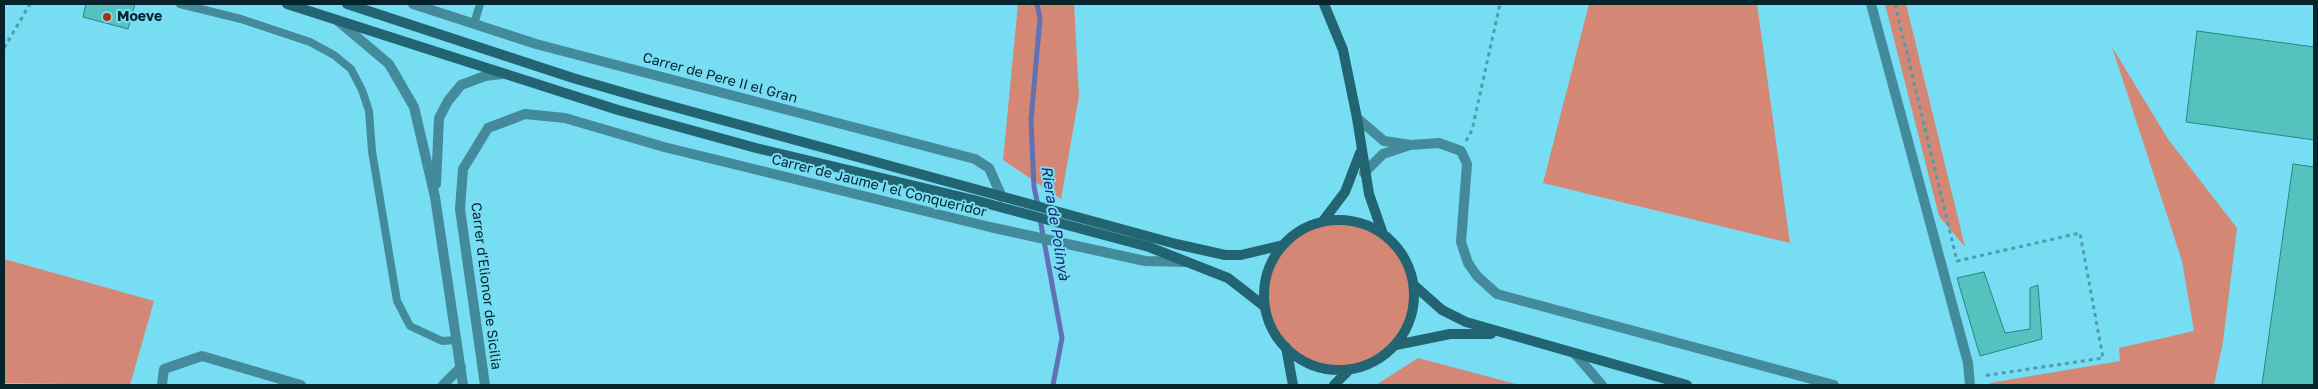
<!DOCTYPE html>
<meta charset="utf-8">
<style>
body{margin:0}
#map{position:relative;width:2318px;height:389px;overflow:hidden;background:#77ddf3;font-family:"Golos Text",sans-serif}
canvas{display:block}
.frame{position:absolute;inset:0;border:5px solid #02242a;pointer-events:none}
</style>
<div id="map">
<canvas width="2318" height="389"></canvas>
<div class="frame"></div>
</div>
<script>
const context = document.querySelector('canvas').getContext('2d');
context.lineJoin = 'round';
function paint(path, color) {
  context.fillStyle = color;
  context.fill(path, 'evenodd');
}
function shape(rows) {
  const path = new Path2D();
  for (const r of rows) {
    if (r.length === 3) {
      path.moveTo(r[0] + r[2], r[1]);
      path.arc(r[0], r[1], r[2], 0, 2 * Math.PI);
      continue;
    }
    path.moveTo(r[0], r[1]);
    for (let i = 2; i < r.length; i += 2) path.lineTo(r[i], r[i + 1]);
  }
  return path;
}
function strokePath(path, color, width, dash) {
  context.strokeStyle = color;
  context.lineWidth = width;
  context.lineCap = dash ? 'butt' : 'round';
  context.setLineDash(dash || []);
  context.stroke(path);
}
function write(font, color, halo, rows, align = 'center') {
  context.font = font + ' "Golos Text",sans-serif';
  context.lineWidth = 4;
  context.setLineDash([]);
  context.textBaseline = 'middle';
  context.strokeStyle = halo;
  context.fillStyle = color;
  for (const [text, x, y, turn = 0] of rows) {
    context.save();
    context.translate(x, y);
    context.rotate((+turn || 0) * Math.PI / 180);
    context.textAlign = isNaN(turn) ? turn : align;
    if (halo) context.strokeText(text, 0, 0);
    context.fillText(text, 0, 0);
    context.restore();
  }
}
paint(shape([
 [1018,4,1074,4,1079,96,1061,199,1003,160],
 [1589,4,1757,4,1790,243,1543,183],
 [1885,4,1906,4,1965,247,1939,216],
 [2112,47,2168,139,2237,228,2223,342,2214,385,1989,385,1990,383,2120,361,2119,348,2194,331,2182,261],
 [1339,295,75],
 [4,259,154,301,130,385,4,383],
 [1418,358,1520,385,1376,385]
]), '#d58775');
strokePath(shape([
 [1037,4,1040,18,1031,120,1034,187,1038,205],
 [1040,219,1062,338,1053,385]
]), '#6271b5', 5);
const building = shape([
 [86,4,135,4,128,29,83,17,86,4],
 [2197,31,2314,47,2314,140,2186,122,2197,31],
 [2293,164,2314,167,2314,385,2262,385,2293,164],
 [1984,272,2005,333,2030,329,2030,288,2038,285,2042,339,1980,356,1957,278,1984,272]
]);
paint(building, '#54c3c0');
strokePath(building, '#2d8381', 1);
strokePath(shape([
 [1895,4,1957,261,2080,233,2103,358,1982,376],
 [4,48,30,4],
 [1466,141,1472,130,1500,4]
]), '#4e9dad', 3, [4, 4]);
strokePath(shape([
 [180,4,241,19,310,42,334,55,351,69,362,90,369,111,372,151,397,301,410,326,442,341,457,340],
 [474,24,480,4]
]), '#438b9a', 8);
strokePath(shape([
 [413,4,536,44,975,159,989,168,1002,197],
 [1871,4,1968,363,1970,385],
 [338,21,389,64,414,107,435,197,463,385],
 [1357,118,1384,141,1411,145,1439,143,1461,151,1467,164,1461,242,1468,263,1477,276,1497,294,1834,385],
 [1364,173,1383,154,1410,145],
 [436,184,439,118,448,101,461,85,485,76,502,74],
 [1576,355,1602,385],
 [162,385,164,369,202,356,301,385],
 [443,385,461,367],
 [485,385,460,209,463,169,488,128,525,114,565,118,664,147,990,227,1145,261,1186,262]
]), '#438b9a', 10);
strokePath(shape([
 [287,4,618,110,756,148,974,200,1149,247,1228,278,1264,306],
 [347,4,573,78,649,100,1176,244,1225,255,1241,255,1283,245],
 [1324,4,1343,50,1357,118,1369,194,1383,234],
 [1339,295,75],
 [1323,221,1345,192,1360,153],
 [1415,286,1442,310,1466,322,1687,385],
 [1396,345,1450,334,1491,334],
 [1286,347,1293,385],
 [1334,385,1348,371]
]), '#236472', 10);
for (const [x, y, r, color] of [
 [107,17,5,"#b62b0a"]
]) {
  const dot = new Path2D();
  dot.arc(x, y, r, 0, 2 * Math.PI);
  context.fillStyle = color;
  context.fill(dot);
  strokePath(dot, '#77ddf3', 2);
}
write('bold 14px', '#02242a', '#77ddf3', [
 ["Moeve",117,17]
], 'left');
write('14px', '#02242a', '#77ddf3', [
 ["Carrer de Pere II el Gran",720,78,15],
 ["Carrer de Jaume I el Conqueridor",879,186,14],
 ["Carrer d'Elionor de Sicilia",486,286,83]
]);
write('italic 15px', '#1e2072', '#77ddf3', [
 ["Riera de Polinyà",1055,223,81]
]);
</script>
